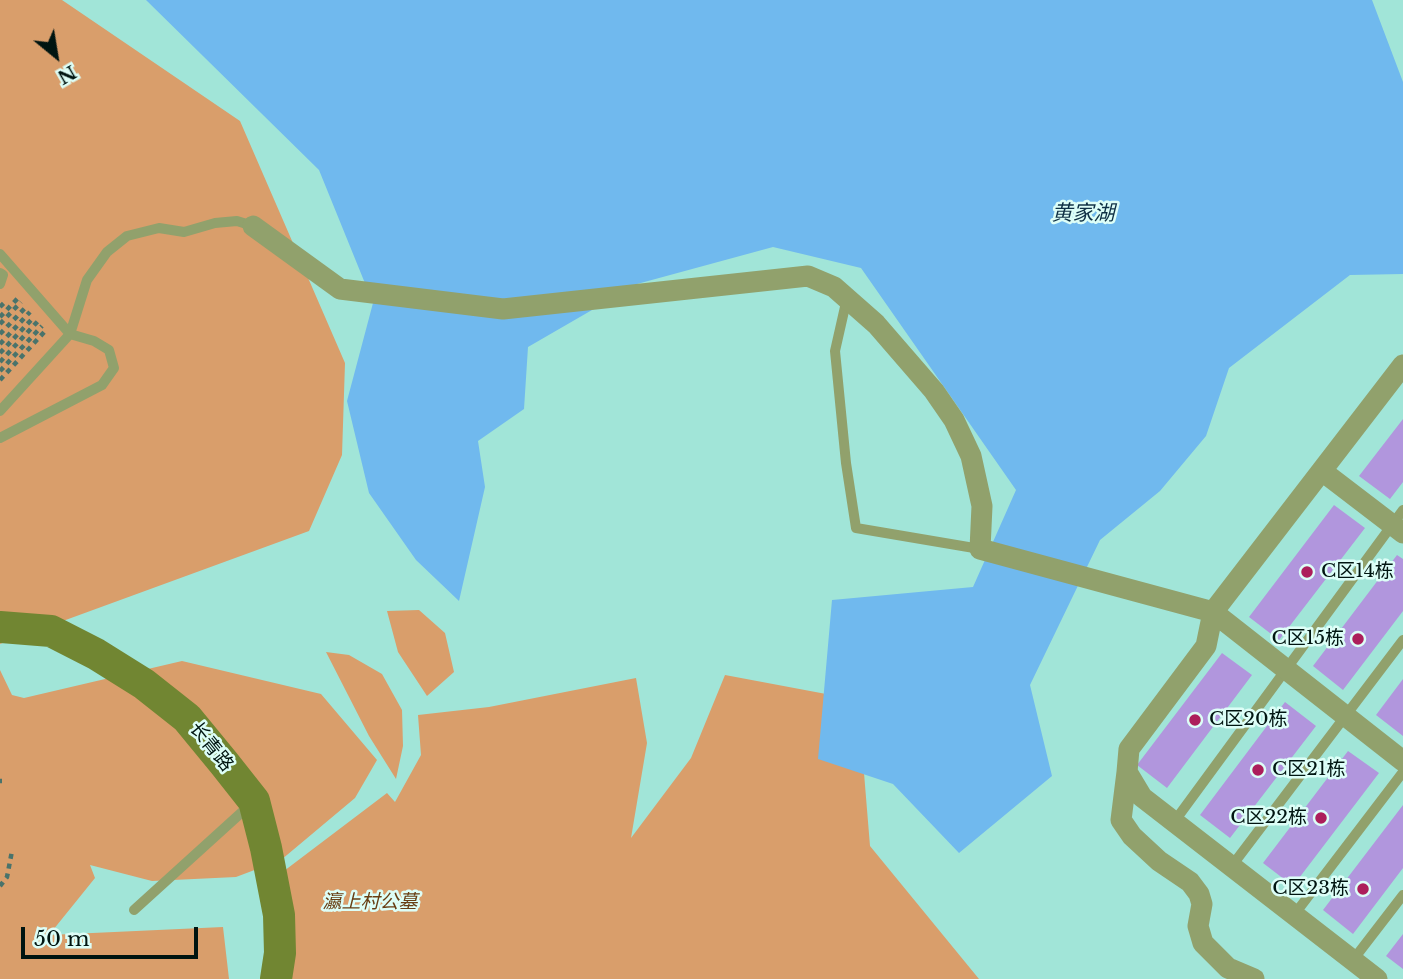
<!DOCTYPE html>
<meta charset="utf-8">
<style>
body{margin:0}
#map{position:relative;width:1403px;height:979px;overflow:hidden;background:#a1e5d8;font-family:"Libre Baskerville",serif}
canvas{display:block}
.north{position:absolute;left:21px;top:21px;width:70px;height:70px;-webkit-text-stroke:5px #ddfef7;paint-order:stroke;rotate:150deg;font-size:19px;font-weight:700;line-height:28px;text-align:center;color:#001511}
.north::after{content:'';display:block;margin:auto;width:24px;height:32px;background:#001511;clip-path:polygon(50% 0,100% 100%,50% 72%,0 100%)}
.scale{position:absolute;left:21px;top:927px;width:177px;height:32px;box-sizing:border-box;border:4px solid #001511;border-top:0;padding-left:9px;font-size:21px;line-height:24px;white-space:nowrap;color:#001511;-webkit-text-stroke:5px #ddfef7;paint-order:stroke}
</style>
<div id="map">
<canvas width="1403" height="979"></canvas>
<div class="north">N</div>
<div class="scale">50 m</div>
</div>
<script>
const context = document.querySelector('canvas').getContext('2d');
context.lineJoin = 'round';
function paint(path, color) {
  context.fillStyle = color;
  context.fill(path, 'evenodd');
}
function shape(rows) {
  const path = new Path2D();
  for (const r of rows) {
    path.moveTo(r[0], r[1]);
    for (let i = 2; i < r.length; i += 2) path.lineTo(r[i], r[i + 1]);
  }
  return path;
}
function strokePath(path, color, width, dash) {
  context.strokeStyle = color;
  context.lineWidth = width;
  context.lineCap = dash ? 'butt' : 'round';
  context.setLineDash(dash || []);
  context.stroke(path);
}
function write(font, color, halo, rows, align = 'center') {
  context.font = font + ' "Libre Baskerville","Noto Sans SC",serif';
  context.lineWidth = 5;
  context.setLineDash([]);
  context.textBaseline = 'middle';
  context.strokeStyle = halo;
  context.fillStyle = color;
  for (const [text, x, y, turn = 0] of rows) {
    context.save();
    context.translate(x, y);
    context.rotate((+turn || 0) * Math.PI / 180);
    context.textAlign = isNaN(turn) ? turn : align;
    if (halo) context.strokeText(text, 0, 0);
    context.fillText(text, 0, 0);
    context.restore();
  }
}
paint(shape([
 [0,0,62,0,240,121,345,363,342,455,309,531,0,644],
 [419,610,445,633,454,672,427,696,398,652,387,611],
 [326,652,349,655,382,674,402,710,403,746,396,779,369,736],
 [182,661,321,694,377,760,355,798,281,860,236,877,152,881,90,865,95,878,49,935,223,927,229,979,0,979,0,670,12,695,24,698],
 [725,675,858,700,870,846,979,979,263,979,280,874,387,793,395,802,421,755,418,715,489,707,636,678,647,743,631,838,691,758]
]), '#d99e6b');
paint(shape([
 [146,0,1372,0,1403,82,1403,274,1350,275,1229,368,1206,436,1160,491,1100,540,1030,685,1052,776,959,853,893,784,818,759,832,600,973,587,1016,490,861,268,773,247,637,284,528,347,524,409,478,441,485,487,459,601,416,560,369,493,347,401,373,303,319,170]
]), '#70b9ee');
paint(shape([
 [1403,419,1403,482,1390,499,1359,476],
 [1334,505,1365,528,1279,640,1249,617],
 [1397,555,1403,559,1403,611,1343,690,1313,666],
 [1222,653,1252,675,1167,788,1137,765],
 [1403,679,1403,736,1376,715],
 [1285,702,1316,726,1230,838,1200,815],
 [1348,751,1379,773,1293,886,1263,863],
 [1403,805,1403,868,1353,934,1323,910],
 [1403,934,1403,969,1386,956]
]), '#b196dd');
strokePath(shape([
 [0,307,7,300],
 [0,317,18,298],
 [0,324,21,302],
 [0,334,26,307],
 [0,344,30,312],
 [0,353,34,317],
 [0,362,38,321],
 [0,371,42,326],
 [0,380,47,329],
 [0,781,2,781],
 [0,886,7,877,12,851]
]), '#49736b', 4.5, [5, 5]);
strokePath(shape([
 [0,254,70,334,94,341,109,350,114,368,102,385,0,438],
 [0,273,3,275,0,284],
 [847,298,835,351,846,463,856,528,980,549],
 [0,411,70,334,87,280,107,252,127,236,159,228,184,232,215,223,237,221,253,226],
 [1174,822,1403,510],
 [1231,867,1403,640],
 [134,910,252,803],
 [1294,915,1403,772],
 [1353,960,1403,895]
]), '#91a16c', 10);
strokePath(shape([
 [253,226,340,289,503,309,808,276,834,287,876,324,934,391,954,420,971,456,982,506,980,549,1213,612,1206,646,1129,749,1127,772,1142,797,1377,979],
 [1403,365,1213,612,1403,761],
 [1322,471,1403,533],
 [1127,772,1121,820,1132,836,1159,861,1190,882,1199,894,1202,904,1198,926,1203,943,1228,968,1254,979]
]), '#91a16c', 21);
strokePath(shape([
 [0,627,51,631,96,654,144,684,187,718,224,763,254,801,266,848,279,915,280,953,276,979]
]), '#718632', 32);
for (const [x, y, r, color] of [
 [1307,572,7,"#ac1e5b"],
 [1358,639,7,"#ac1e5b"],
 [1195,720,7,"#ac1e5b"],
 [1258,770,7,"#ac1e5b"],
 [1321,818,7,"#ac1e5b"],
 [1363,889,7,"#ac1e5b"]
]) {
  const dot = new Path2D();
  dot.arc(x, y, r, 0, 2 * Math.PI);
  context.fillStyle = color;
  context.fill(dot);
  strokePath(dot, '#ddfef7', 2.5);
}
write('19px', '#001511', '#ddfef7', [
 ["C区14栋",1321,572],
 ["C区15栋",1344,639,"right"],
 ["C区20栋",1209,720],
 ["C区21栋",1272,770],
 ["C区22栋",1307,818,"right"],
 ["C区23栋",1349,889,"right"]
], 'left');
write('19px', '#001511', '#ddfef7', [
 ["长青路",211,747,51]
]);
write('italic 19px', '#683e13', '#ddfef7', [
 ["瀛上村公墓",370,903]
]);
write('italic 21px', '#0e2f44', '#ddfef7', [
 ["黄家湖",1083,214]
]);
</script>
